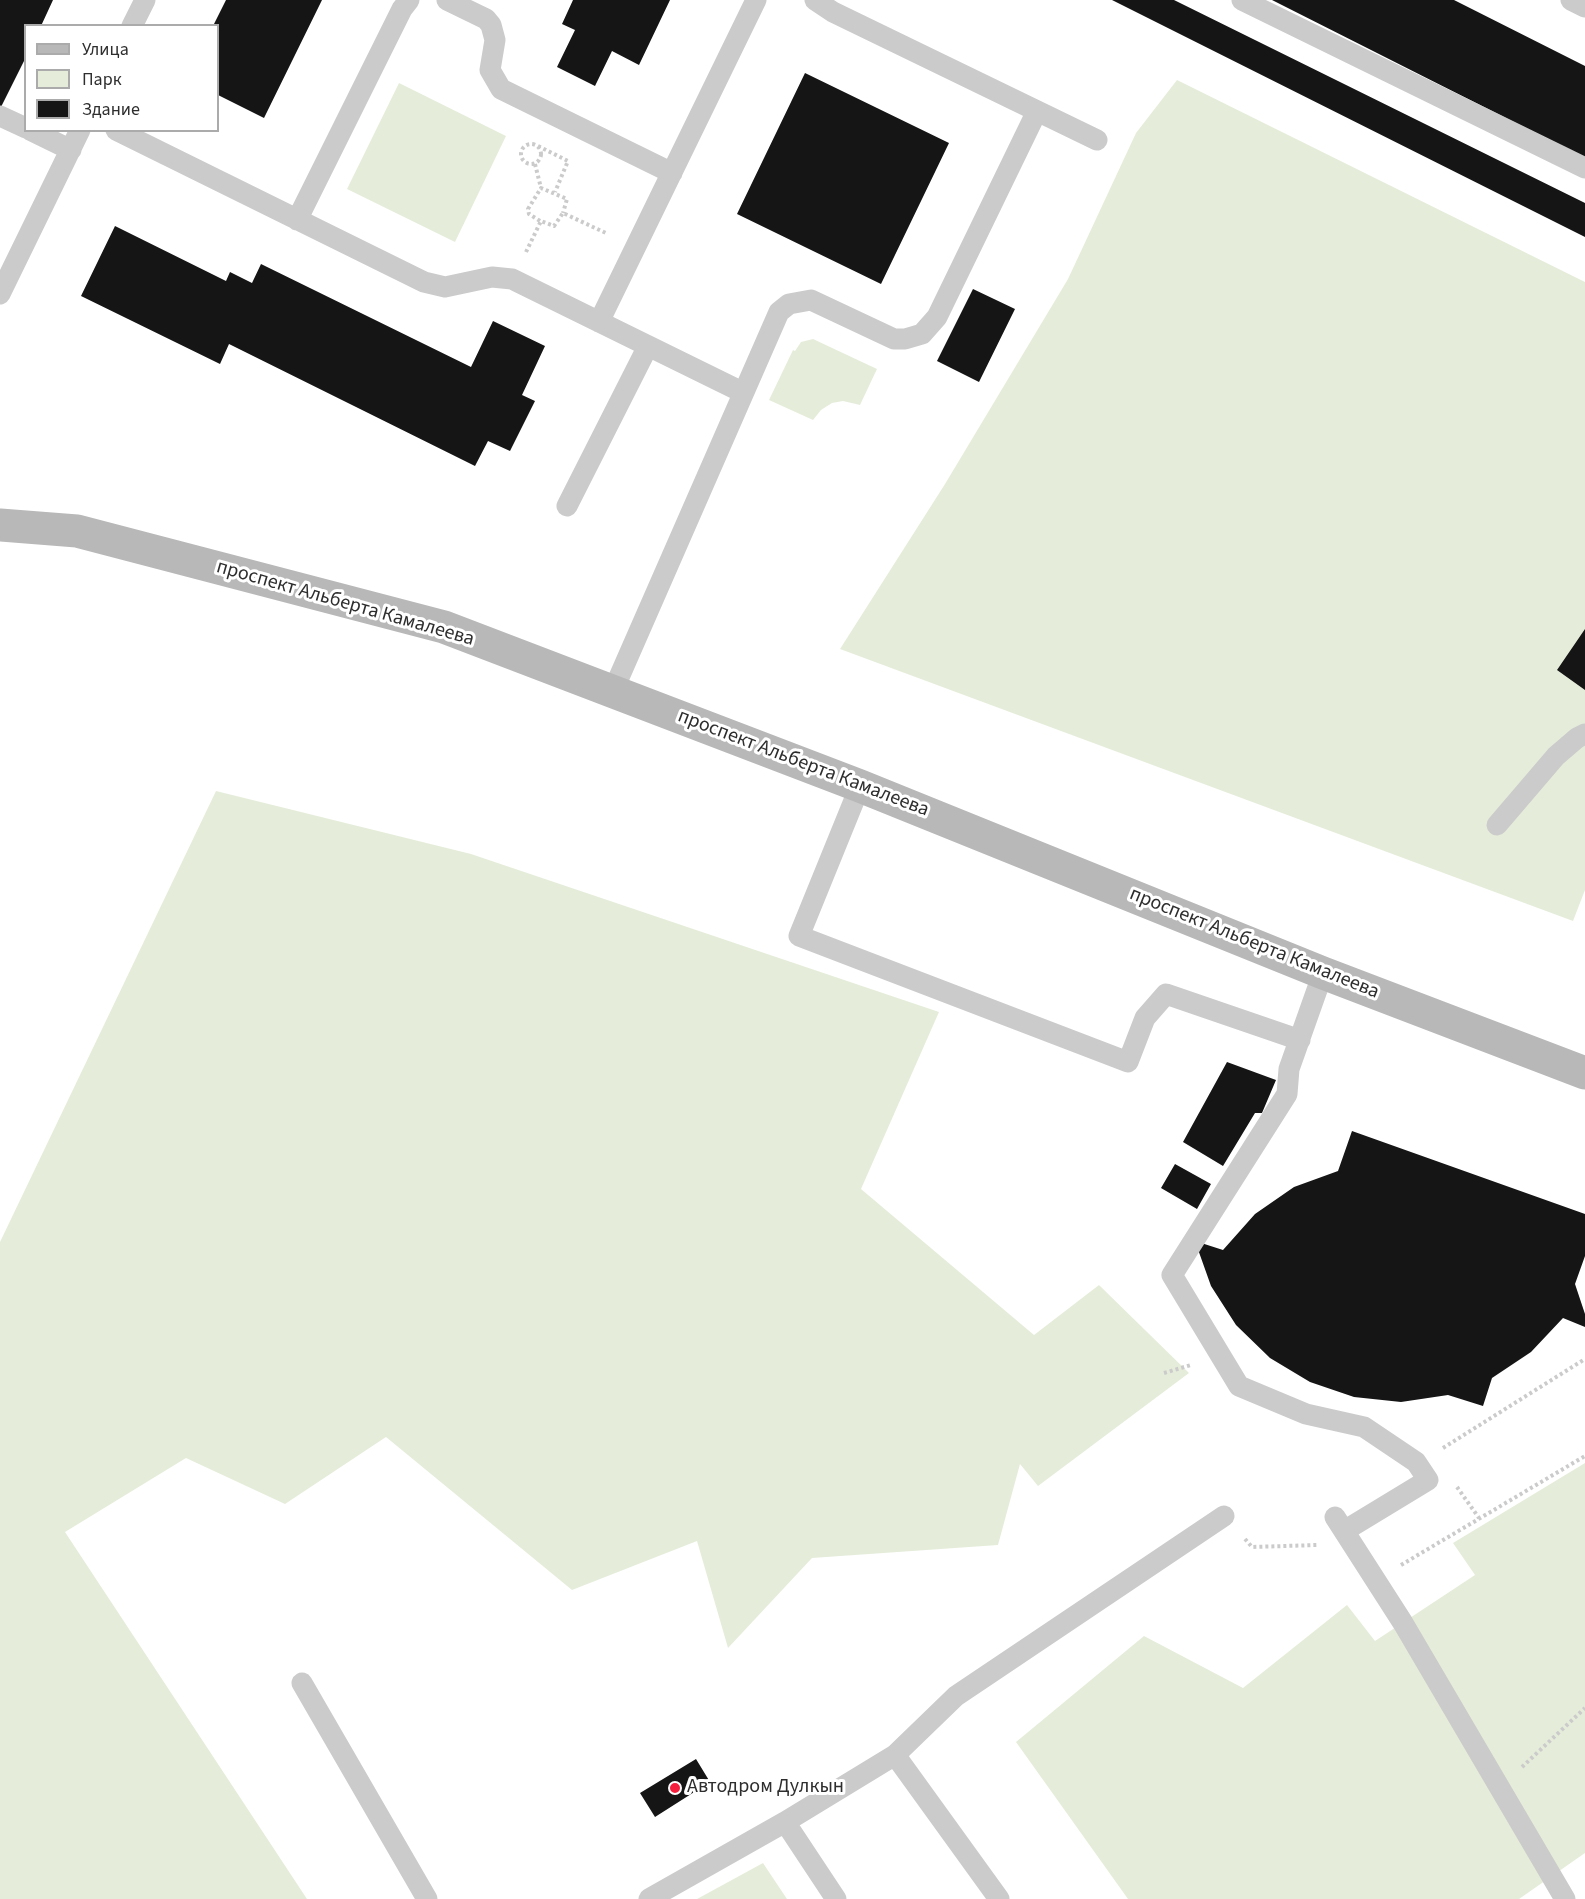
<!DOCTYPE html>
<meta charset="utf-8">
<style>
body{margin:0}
#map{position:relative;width:1585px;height:1899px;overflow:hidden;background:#fff;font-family:"Source Sans 3",sans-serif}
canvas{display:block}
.legend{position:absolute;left:24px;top:24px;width:195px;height:108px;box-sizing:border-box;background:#fff;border:2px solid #ababab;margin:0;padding:8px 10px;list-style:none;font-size:18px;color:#2e2e2e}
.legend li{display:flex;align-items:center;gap:12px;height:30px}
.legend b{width:30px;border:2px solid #ababab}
</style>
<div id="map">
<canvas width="1585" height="1899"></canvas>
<ul class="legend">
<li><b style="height:8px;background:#b8b8b8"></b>Улица</li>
<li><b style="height:16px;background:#e5edda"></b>Парк</li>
<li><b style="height:16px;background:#151515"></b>Здание</li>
</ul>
</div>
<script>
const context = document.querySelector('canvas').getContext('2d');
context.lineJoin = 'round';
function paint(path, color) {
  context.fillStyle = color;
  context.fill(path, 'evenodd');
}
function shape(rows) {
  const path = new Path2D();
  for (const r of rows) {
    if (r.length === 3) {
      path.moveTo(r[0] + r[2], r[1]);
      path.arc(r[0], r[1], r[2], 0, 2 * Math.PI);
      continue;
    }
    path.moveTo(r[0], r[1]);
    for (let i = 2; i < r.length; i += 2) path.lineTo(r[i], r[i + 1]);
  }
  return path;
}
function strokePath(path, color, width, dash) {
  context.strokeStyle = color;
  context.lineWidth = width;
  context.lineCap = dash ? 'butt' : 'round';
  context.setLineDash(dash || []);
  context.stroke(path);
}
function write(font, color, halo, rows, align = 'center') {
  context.font = font + ' "Source Sans 3",sans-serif';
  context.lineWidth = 6;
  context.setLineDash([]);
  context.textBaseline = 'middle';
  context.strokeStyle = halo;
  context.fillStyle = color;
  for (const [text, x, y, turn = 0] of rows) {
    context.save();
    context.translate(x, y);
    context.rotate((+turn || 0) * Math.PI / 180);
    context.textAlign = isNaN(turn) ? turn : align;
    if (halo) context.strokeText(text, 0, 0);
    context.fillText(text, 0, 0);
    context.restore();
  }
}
paint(shape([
 [1177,80,1585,282,1585,890,1573,921,840,649,945,484,1068,279,1136,133],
 [399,83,506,136,455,242,347,189],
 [813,339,877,369,860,405,843,401,832,403,821,410,813,420,769,400,793,350,795,351,801,342],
 [216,791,471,854,939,1012,861,1189,1034,1335,1099,1285,1189,1373,1038,1486,1020,1464,998,1545,812,1558,728,1648,697,1541,572,1590,386,1437,285,1504,186,1458,65,1532,307,1899,0,1899,0,1242],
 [1585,1463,1585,1853,1519,1899,1128,1899,1016,1742,1144,1636,1243,1688,1347,1605,1375,1641,1475,1575,1453,1543],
 [763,1863,787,1899,697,1899]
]), '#e5edda');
paint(shape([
 [0,0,53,0,41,26,26,26,26,57,0,109],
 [226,0,322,0,264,118,218,95,218,26,213,26],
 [573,0,670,0,639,65,612,51,595,86,557,67,575,30,562,24],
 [1112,0,1174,0,1585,203,1585,237],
 [1272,0,1454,0,1585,66,1585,158],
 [805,73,949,143,881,284,737,214],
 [115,226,226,281,230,272,252,283,261,264,471,367,493,321,545,346,522,395,535,401,510,451,488,441,475,466,229,344,220,364,81,296],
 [973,289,1015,309,979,382,937,361],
 [1585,629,1585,690,1557,670],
 [1227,1062,1276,1080,1262,1113,1255,1113,1223,1166,1183,1142],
 [1352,1131,1585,1214,1585,1256,1575,1284,1585,1314,1585,1327,1563,1318,1531,1352,1492,1378,1483,1406,1448,1395,1401,1402,1354,1397,1310,1382,1270,1358,1236,1325,1211,1286,1195,1241,1223,1250,1255,1214,1294,1187,1338,1171],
 [1175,1164,1211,1184,1197,1209,1161,1188],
 [696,1759,710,1782,655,1817,640,1793]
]), '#151515');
strokePath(shape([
 [531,154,10],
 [538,146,568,161,555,192],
 [535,164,541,188],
 [540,221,529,214,528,209,541,188,567,199,563,213],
 [526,252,541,221,554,226,563,213,608,234],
 [1164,1373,1191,1365],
 [1443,1448,1585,1359],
 [1457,1487,1479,1518],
 [1245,1539,1252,1547,1317,1545],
 [1401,1565,1585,1456],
 [1522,1767,1585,1708]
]), '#cbcbcb', 4, [3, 3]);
strokePath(shape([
 [447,0,486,19,491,25,495,40,490,70,501,89,672,173],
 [815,0,833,12,1097,140],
 [1242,0,1585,168],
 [1571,0,1585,7],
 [132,26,145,0],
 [0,116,26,128],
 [30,130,71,150],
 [116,130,424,282,445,287,492,277,512,279,742,392],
 [297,220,402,9,409,0],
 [0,294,80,130],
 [599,322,756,0],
 [567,506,648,346],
 [613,691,779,312,789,304,811,300,894,339,905,339,922,334,937,317,1037,111],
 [860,786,799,936,1128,1062,1145,1018,1166,994,1300,1040],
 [1497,825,1556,756,1577,738,1585,734],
 [1323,973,1289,1069,1287,1094,1172,1275,1239,1386,1306,1414,1364,1427,1416,1462,1428,1480,1344,1531],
 [1335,1517,1403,1623,1565,1899],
 [302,1683,427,1899],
 [895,1755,956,1696,1224,1516],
 [785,1822,895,1755,999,1899],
 [649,1899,785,1822,836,1899]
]), '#cbcbcb', 21);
strokePath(shape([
 [0,525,77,531,444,627,860,786,1323,973,1585,1073]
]), '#b8b8b8', 33);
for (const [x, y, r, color] of [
 [675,1788,6,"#f51f3d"]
]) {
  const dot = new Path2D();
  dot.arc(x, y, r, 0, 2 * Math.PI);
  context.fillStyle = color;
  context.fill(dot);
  strokePath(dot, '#fff', 2);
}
write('20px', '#2e2e2e', '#fff', [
 ["проспект Альберта Камалеева",345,604,16],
 ["проспект Альберта Камалеева",803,764,21],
 ["проспект Альберта Камалеева",1254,944,22]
]);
write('20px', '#2e2e2e', '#fff', [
 ["Автодром Дулкын",687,1788]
], 'left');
</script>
